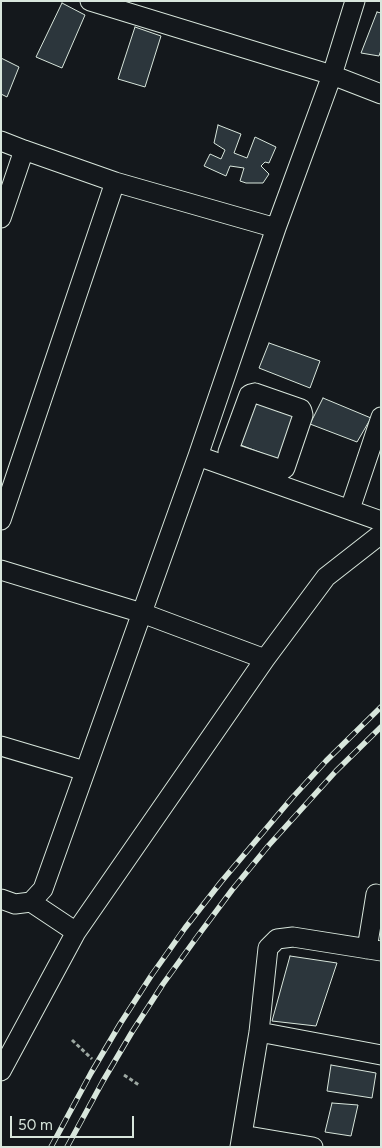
<!DOCTYPE html>
<style>
body{margin:0}
#map{position:relative;width:382px;height:1148px;overflow:hidden;background:#14181c;font-family:Figtree,sans-serif}
canvas{display:block}
.frame{position:absolute;inset:0;border:2px solid #d8e6dc;pointer-events:none}
.scale{position:absolute;left:10px;top:1116px;width:124px;height:22px;box-sizing:border-box;border:2px solid #d8e6dc;border-top:0;padding-left:6px;font-size:15px;line-height:18px;white-space:nowrap;color:#d8e6dc;-webkit-text-stroke:4px #14181c;paint-order:stroke}
</style>
<div id="map">
<canvas width="382" height="1148"></canvas>
<div class="frame"></div>
<div class="scale">50 m</div>
</div>
<script>
const context = document.querySelector('canvas').getContext('2d');
context.lineJoin = 'round';
function paint(path, color) {
  context.fillStyle = color;
  context.fill(path, 'evenodd');
}
function shape(rows) {
  const path = new Path2D();
  for (const r of rows) {
    path.moveTo(r[0], r[1]);
    for (let i = 2; i < r.length; i += 2) path.lineTo(r[i], r[i + 1]);
  }
  return path;
}
function strokePath(path, color, width, dash) {
  context.strokeStyle = color;
  context.lineWidth = width;
  context.lineCap = dash ? 'butt' : 'round';
  context.setLineDash(dash || []);
  context.stroke(path);
}
const building = shape([
 [62,3,85,15,62,68,36,57,62,3],
 [377,12,381,13,381,50,379,56,361,53,377,12],
 [135,27,161,36,145,87,118,79,135,27],
 [1,58,19,67,7,97,1,94,1,58],
 [218,125,241,134,234,153,247,158,255,137,276,147,269,163,265,162,261,166,269,174,263,183,246,183,240,181,244,168,230,166,226,176,204,166,210,154,221,159,225,150,214,143,218,125],
 [269,343,320,361,310,388,259,368,269,343],
 [254,398,299,413,285,462,238,444,254,398],
 [323,398,371,418,357,442,310,424,323,398],
 [290,956,337,963,316,1026,272,1021,290,956],
 [331,1065,376,1073,372,1098,327,1091,331,1065],
 [332,1103,358,1105,351,1136,325,1132,332,1103]
]);
paint(building, '#2c363c');
strokePath(building, '#d8e6dc', 1);
const minor = shape([
 [90,1,332,75,381,94],
 [1,141,24,150,115,182,276,228],
 [1,218,24,150],
 [255,393,301,409,302,411,303,415,285,468,282,470,228,452,249,395,251,394,255,393],
 [198,456,381,521],
 [350,509,381,417],
 [1,520,115,182],
 [1,570,142,613,265,659],
 [1,746,85,771],
 [1,899,15,904,31,902,43,889,198,456,276,228,332,75,355,1],
 [31,902,76,932],
 [367,949,376,894],
 [259,1032,381,1055],
 [1,1071,76,932,265,659,326,577,381,534],
 [242,1135,313,1147],
 [240,1147,259,1032,268,948,277,939,293,937,381,951]
]);
strokePath(minor, '#d8e6dc', 21);
strokePath(shape([
 [72,1040,92,1059],
 [124,1075,139,1085]
]), '#9da8a2', 3, [4, 2.5]);
strokePath(minor, '#14181c', 19);
const rail = shape([
 [51,1147,91,1073,120,1024,151,976,185,928,221,882,292,798,326,761,381,707],
 [67,1147,103,1081,132,1032,163,984,197,937,232,890,269,845,336,771,381,727]
]);
strokePath(rail, '#d8e6dc', 5.5);
strokePath(rail, '#14181c', 4, [11]);
</script>
